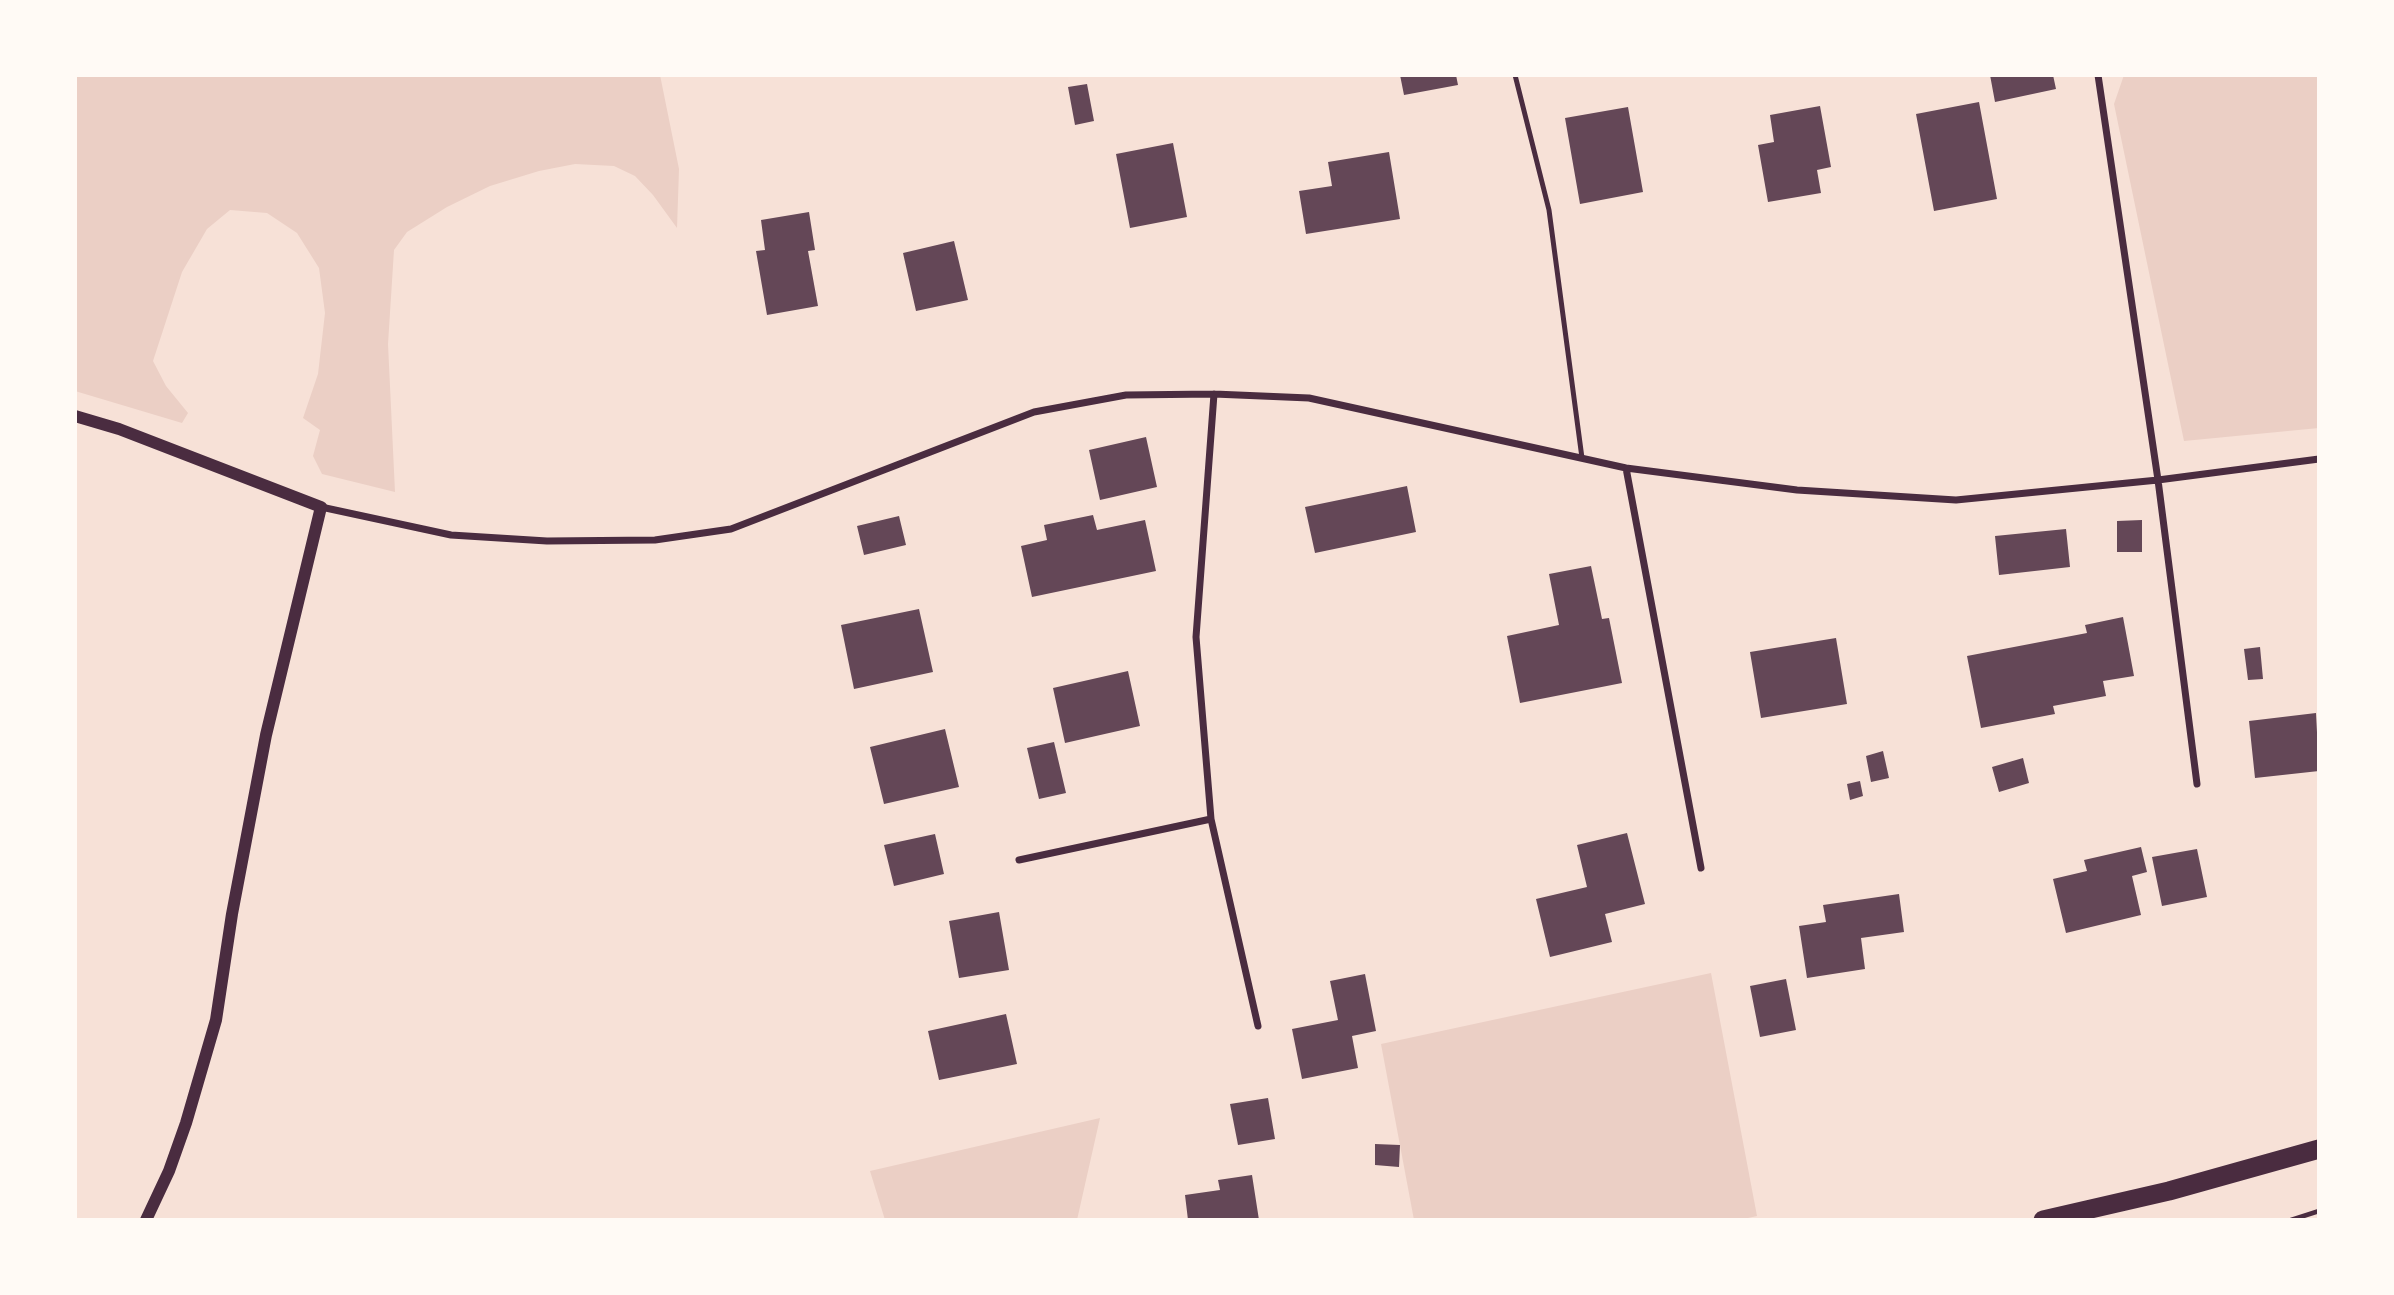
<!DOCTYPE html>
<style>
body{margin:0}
#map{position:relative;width:2394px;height:1295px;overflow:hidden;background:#f7e1d7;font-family:Roboto,sans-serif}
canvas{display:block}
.frame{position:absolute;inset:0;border:77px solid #fffaf5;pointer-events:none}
</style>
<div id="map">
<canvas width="2394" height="1295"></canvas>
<div class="frame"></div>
</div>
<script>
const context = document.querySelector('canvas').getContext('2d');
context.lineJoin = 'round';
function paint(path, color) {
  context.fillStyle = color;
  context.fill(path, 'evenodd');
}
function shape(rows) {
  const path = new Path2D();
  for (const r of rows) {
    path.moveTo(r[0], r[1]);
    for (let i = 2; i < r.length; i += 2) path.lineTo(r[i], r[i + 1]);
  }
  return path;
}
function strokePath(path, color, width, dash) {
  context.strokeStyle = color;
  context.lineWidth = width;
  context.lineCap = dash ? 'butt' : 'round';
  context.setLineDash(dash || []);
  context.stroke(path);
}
paint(shape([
 [75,75,660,75,679,169,677,228,653,195,635,176,614,166,575,164,539,171,490,186,447,207,407,232,394,250,388,344,395,492,322,474,313,456,320,430,303,418,318,374,325,313,319,268,297,233,267,213,230,210,207,229,182,272,153,361,166,386,188,413,182,423,75,391],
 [2124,75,2319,75,2319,428,2184,441,2114,104],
 [1711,973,1757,1216,1739,1220,1414,1220,1381,1044],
 [1100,1118,1077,1220,885,1220,870,1171]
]), '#ebcfc5');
paint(shape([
 [1400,75,1456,75,1458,85,1404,95],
 [1990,75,2053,75,2056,89,1995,102],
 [1087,84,1094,121,1075,125,1068,87],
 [1979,102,1997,199,1934,211,1916,114],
 [1820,106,1831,167,1817,170,1821,193,1768,202,1758,145,1774,142,1770,115],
 [1628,107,1643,192,1580,204,1565,118],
 [1173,143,1187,217,1130,228,1116,154],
 [1389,152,1400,219,1306,234,1299,191,1332,186,1328,162],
 [809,212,815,250,808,251,818,306,767,315,756,251,765,250,761,220],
 [954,241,968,300,916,311,903,253],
 [1146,437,1157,487,1100,500,1089,450],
 [1407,486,1416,532,1315,553,1305,507],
 [1093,515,1097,530,1145,520,1156,571,1032,597,1021,546,1047,540,1044,525],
 [899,516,906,545,864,555,857,526],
 [2142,520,2142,552,2117,552,2117,521],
 [2066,529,2070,567,1999,575,1995,536],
 [1591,566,1602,619,1609,618,1622,683,1520,703,1507,636,1559,625,1549,574],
 [919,609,933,672,854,689,841,625],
 [2123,617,2134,676,2103,681,2106,696,2053,706,2055,714,1981,728,1967,656,2087,633,2085,625],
 [1836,638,1847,704,1761,718,1750,652],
 [2260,647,2263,679,2248,680,2244,649],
 [1128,671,1140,726,1065,743,1053,688],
 [2316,713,2319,771,2255,778,2249,721],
 [945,729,959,787,884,804,870,747],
 [1054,742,1066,793,1039,799,1027,748],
 [1883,751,1889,778,1871,782,1866,756],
 [2023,758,2029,783,1999,792,1992,767],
 [1860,781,1863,796,1850,800,1847,784],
 [1627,833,1645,904,1605,914,1612,942,1550,957,1536,899,1587,887,1577,845],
 [935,834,944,874,894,886,884,845],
 [2141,847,2147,872,2132,876,2141,915,2066,933,2053,879,2087,871,2084,860],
 [2197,849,2207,897,2162,906,2152,857],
 [1899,894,1904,932,1861,938,1865,969,1807,978,1799,926,1826,922,1823,905],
 [999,912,1009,970,959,978,949,921],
 [1365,974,1376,1031,1352,1036,1358,1068,1302,1079,1292,1029,1338,1020,1330,981],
 [1786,979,1796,1030,1760,1037,1750,986],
 [1006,1014,1017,1064,939,1080,928,1031],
 [1268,1098,1275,1139,1238,1145,1230,1104],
 [1375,1144,1400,1145,1399,1167,1375,1165],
 [1252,1175,1259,1220,1188,1220,1185,1195,1220,1190,1218,1180]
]), '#644757');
strokePath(shape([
 [2291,1220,2319,1211]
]), '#4a2c40', 4.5);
strokePath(shape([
 [1515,75,1549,210,1582,458]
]), '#4a2c40', 5);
strokePath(shape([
 [2098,75,2158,480,2197,784],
 [1214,394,1196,637,1211,819,1258,1026],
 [1626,468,1701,868],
 [321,507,451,535,547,541,655,540,731,529,1034,412,1126,395,1214,394,1309,398,1626,468,1797,490,1956,500,2158,480,2319,459],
 [1019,860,1211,819]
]), '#4a2c40', 7);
strokePath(shape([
 [75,416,119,429,321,507,266,735,232,914,216,1020,186,1123,169,1171,146,1220]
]), '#4a2c40', 12);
strokePath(shape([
 [2043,1220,2169,1191,2319,1149]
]), '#4a2c40', 19);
</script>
